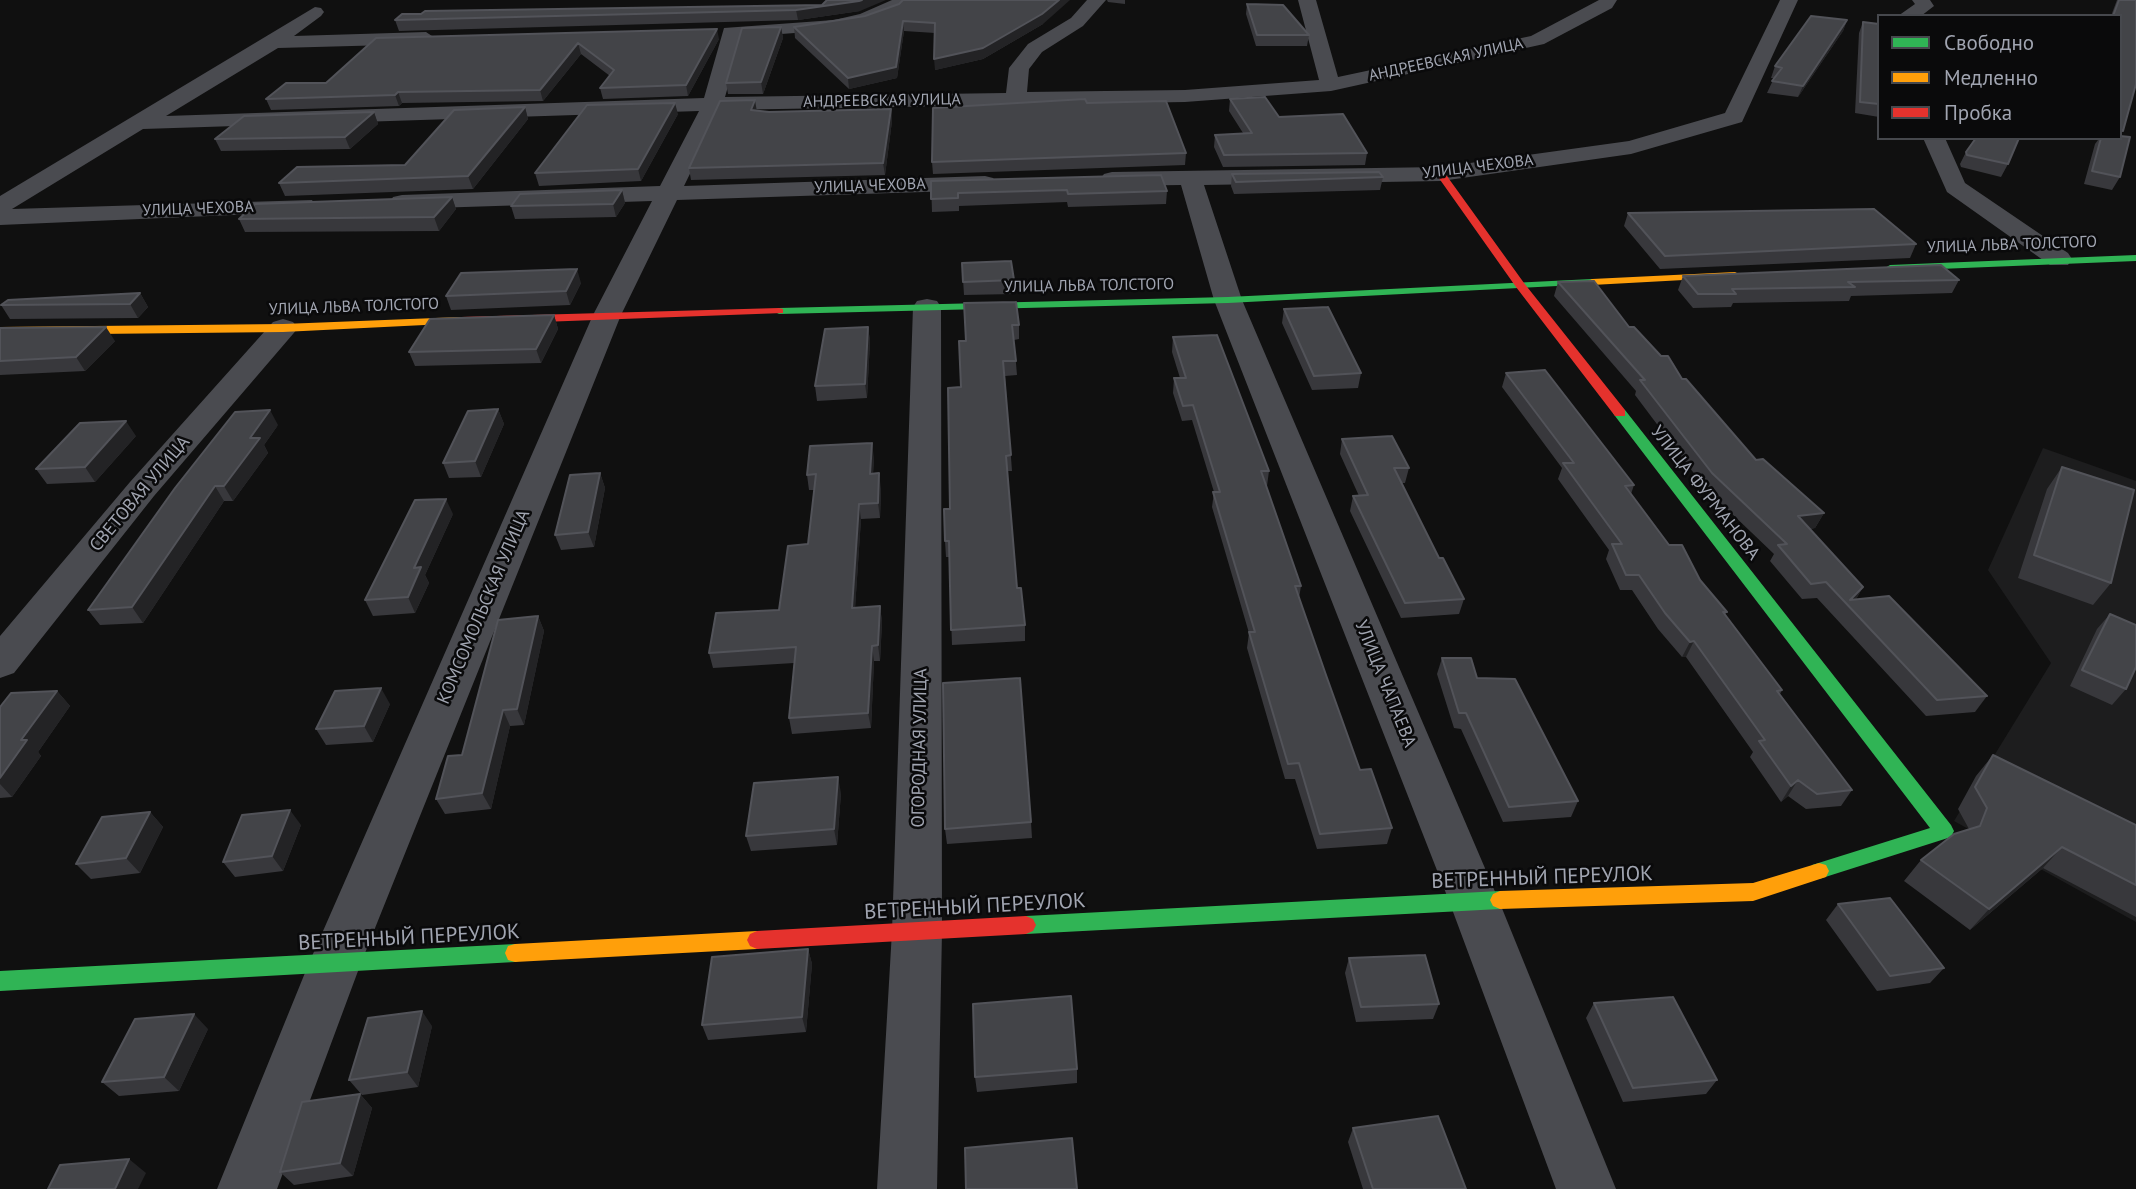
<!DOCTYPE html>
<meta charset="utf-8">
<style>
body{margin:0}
#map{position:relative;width:2136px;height:1189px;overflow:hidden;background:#101010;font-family:"PT Sans",sans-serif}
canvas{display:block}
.legend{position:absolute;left:1877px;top:14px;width:245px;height:126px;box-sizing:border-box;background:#0a0a0b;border:2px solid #46484d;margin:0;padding:9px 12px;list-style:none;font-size:21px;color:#a1a5b1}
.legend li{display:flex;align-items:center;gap:14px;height:35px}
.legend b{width:35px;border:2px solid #46484d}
</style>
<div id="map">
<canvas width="2136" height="1189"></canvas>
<ul class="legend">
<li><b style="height:9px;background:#30b455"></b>Свободно</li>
<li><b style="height:9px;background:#ff9f0a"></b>Медленно</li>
<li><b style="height:9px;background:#e5322d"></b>Пробка</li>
</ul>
</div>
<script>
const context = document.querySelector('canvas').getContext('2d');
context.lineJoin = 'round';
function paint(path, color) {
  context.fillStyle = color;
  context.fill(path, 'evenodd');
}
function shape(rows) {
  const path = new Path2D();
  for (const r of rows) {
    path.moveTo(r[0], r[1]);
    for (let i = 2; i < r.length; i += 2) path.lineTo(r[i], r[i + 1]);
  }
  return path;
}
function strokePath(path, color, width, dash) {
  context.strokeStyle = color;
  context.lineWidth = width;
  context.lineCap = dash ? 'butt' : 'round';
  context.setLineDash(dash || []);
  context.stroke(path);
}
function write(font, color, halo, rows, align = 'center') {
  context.font = font + ' "PT Sans",sans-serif';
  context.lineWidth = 5;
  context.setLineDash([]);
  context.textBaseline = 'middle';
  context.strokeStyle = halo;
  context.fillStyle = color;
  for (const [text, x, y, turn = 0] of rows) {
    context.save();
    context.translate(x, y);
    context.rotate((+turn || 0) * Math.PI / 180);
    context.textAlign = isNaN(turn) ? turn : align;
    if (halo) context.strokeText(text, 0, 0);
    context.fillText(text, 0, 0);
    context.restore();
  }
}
paint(shape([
 [2043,448,2136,481,2136,922,1954,821,2051,663,1988,570]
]), '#1d1d1e');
paint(shape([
 [892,0,912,0,899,12,865,24,834,30,742,37,725,97,1006,93,1009,68,1028,44,1071,18,1087,0,1106,0,1083,26,1042,52,1029,69,1027,92,1185,90,1319,80,1298,0,1316,0,1338,77,1531,36,1599,0,1617,0,1612,8,1544,44,1331,91,1185,102,721,110,684,186,985,176,993,178,997,183,993,188,985,190,677,200,621,315,361,963,277,1189,217,1189,309,963,593,315,652,201,402,209,393,207,390,202,393,197,402,195,660,186,699,111,143,129,12,209,312,200,315,205,312,210,303,212,0,225,0,196,315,7,321,8,324,12,321,16,294,36,426,32,435,38,426,44,278,48,166,116,704,98,724,28,834,20,860,14,892,0],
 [1780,0,1798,0,1742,122,1631,154,1441,181,1204,185,1242,300,1499,901,1616,1189,1556,1189,1449,901,1214,300,1181,185,1112,186,1104,184,1100,179,1104,174,1112,172,1441,167,1629,141,1725,113,1780,0],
 [1912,0,1930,0,1934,6,1921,16,1898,16,1915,4,1912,0],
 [1923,138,1945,138,1965,183,2068,253,2072,259,2068,265,2050,265,1947,192,1923,138],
 [927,299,937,301,941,307,942,931,937,1189,877,1189,892,931,913,307,917,301,927,299],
 [283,319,293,322,298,328,293,334,154,496,14,673,0,678,0,636,130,482,273,322,283,319]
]), '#4a4b50');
paint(shape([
 [2136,255,2136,261,1890,271,1885,268,1890,265,2136,255],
 [1592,279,1596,280,1596,284,1228,303,779,314,773,311,779,308,1228,297,1592,279],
 [1620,409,1625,410,1951,825,1954,831,1951,837,1819,879,1812,877,1809,871,1812,865,1930,828,1615,416,1613,413,1620,409],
 [1500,891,1507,894,1510,900,1507,906,1500,909,1026,934,1019,931,1016,925,1019,919,1026,916,1500,891],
 [515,944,522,946,525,953,522,960,515,962,0,991,0,971,515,944]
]), '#30b455');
paint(shape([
 [1735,272,1741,275,1739,277,1592,285,1586,282,1592,279,1735,272],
 [461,317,465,319,465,323,283,332,0,335,0,327,283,324,461,317],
 [1819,863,1826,865,1829,871,1826,877,1753,901,1500,909,1493,906,1490,900,1493,894,1500,891,1753,883,1819,863],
 [757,931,764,934,767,940,764,946,757,949,515,962,508,960,505,953,508,946,515,944,757,931]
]), '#ff9f0a');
paint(shape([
 [1438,172,1444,172,1524,283,1625,410,1625,416,1615,416,1516,287,1436,174,1438,172],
 [779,308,783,309,783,313,461,325,455,321,461,317,779,308],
 [1026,916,1033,919,1036,925,1033,931,1026,934,757,949,750,946,747,940,750,934,757,931,1026,916]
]), '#e5322d');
paint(shape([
 [1107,0,1125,0,1125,4,1108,2],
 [2117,0,2136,0,2123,131,2120,135,2120,16,2111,16],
 [899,4,1043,24,983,59,935,70,935,33,904,31,897,78,849,89,795,38,794,27,865,16],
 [1247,4,1309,35,1307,46,1256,46,1246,14],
 [822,5,860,11,798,20,399,31,395,20],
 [1847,20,1843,31,1798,97,1767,93,1774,78,1771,78,1775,66],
 [1863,22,1879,24,1879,117,1855,113,1859,33],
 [781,27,783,38,763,94,728,94,726,83],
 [376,38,719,39,688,96,603,99,600,88,610,76,581,54,543,101,402,103,399,106,271,110,266,99,326,83],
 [1230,99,1367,153,1365,165,1223,167,1214,147,1215,135,1243,133,1229,111],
 [1087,103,1186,153,1185,165,933,174,932,162],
 [525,107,528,119,473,189,285,196,279,183,405,165],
 [891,109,892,121,885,175,691,180,689,168,757,111,769,112],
 [374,112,378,124,350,149,221,151,215,139],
 [678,114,641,181,539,186,535,173],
 [2092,138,2120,138,2120,177,2112,190,2084,184,2095,144,2098,140],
 [1966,152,2008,164,2001,177,1961,167,1960,164],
 [1232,174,1383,177,1380,190,1234,194,1231,186],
 [931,181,1167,191,1166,204,1068,207,1067,202,959,206,959,211,932,212],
 [622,190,625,203,616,217,515,219,511,206],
 [452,197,456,209,439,231,245,232,239,219],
 [1628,213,1916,244,1910,258,1660,269,1624,226],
 [962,263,1014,280,1014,294,964,295],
 [1683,276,1959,280,1952,293,1851,296,1849,301,1733,303,1731,307,1693,308,1678,290],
 [1558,282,1629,327,1682,379,1756,460,1824,513,1815,528,1810,529,1863,587,1856,599,1987,696,1975,712,1926,716,1817,598,1802,599,1770,561,1774,554,1705,488,1635,395,1636,391,1554,296],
 [581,283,570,305,451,310,446,296],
 [140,293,148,307,138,318,10,319,1,305],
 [964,303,1019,325,1019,339,1014,340,1017,375,1005,376,1012,471,1007,471,1017,588,1025,625,1025,641,952,645,949,557,946,557,945,541,950,509,966,341],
 [1284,309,1361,373,1358,388,1312,390,1282,323],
 [554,315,558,329,541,363,415,366,409,352],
 [868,327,870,341,867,398,817,401,815,386],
 [0,328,115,341,85,371,0,375],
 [1173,337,1269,471,1267,486,1266,486,1301,586,1299,598,1360,770,1392,828,1387,844,1317,849,1295,779,1285,779,1247,648,1249,633,1212,507,1214,492,1192,420,1182,421,1173,393,1174,378,1180,378,1172,352],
 [1506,373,1634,485,1631,494,1669,545,1727,612,1725,615,1782,690,1780,694,1852,790,1841,806,1806,809,1788,796,1781,802,1750,757,1753,752,1686,657,1682,657,1658,629,1632,590,1620,590,1606,559,1609,550,1558,479,1562,468,1502,387],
 [498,409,504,424,481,477,449,478,443,463],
 [278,425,264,445,268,453,233,501,224,501,143,623,100,625,88,610],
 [136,436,95,482,47,484,36,469],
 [1342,439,1409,468,1405,483,1401,483,1439,558,1464,599,1459,614,1401,618,1350,511,1353,496,1359,496,1340,454],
 [874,458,873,474,881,489,880,518,861,519,855,608,880,606,882,622,880,661,874,661,871,728,792,734,789,718,794,663,713,668,709,653,779,610,808,544,814,490,809,490,807,475],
 [2062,467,2111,583,2093,605,2018,578,2047,489],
 [600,473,605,488,594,547,561,550,555,535],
 [453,514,425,575,429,583,415,613,373,616,365,600],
 [2110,614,2126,689,2112,705,2070,686,2097,629],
 [538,616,544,631,524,725,510,726,491,809,445,814,436,799,462,755],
 [1442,658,1477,678,1578,801,1571,817,1503,822,1461,729,1454,728,1437,674],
 [57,691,70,706,38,752,41,756,12,797,0,798,0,707],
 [390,704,373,742,326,745,316,729],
 [1993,755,2136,825,2136,917,2043,868,1970,930,1904,881,1921,860,1969,829,1958,809,1976,776],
 [841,793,837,845,751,851,746,836],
 [150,812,163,827,140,873,91,879,76,864],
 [1031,822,1032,838,947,844,945,829],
 [301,825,283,871,235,877,223,862],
 [1838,904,1944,968,1930,983,1877,991,1826,920],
 [808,949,812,964,806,1032,708,1040,702,1025],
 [1349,958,1439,1004,1433,1019,1356,1022,1345,973],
 [1594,1003,1717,1080,1706,1094,1623,1102,1586,1018],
 [432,1026,418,1087,362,1095,349,1080],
 [208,1029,179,1091,119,1096,102,1082],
 [1077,1069,1077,1083,977,1092,975,1077],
 [360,1094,372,1108,353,1176,294,1185,280,1172],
 [1353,1128,1466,1189,1363,1189,1348,1142]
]), '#38383c');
paint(shape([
 [862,0,886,0,860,11,798,20,796,10],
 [1059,0,1070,0,1043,24,983,59,935,70,934,59],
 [1847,20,1843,31,1798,97,1803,86],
 [903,21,904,31,897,78,849,89,848,78],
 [781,27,783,38,763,94,761,82],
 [717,29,719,39,688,96,686,85],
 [578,43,581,54,543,101,540,90],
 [398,92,402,103,399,106,395,95],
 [755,100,757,112,751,110],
 [675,103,678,114,641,181,638,169],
 [525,107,528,119,473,189,468,176],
 [891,109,892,121,885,175,883,163],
 [374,112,378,124,350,149,345,137],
 [622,190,625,203,616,217,613,204],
 [452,197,456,209,439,231,434,217],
 [577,269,581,283,570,305,566,291],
 [140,293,148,307,138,318,130,304],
 [554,315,558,329,541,363,536,349],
 [106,327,115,341,85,371,76,357],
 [868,327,870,341,867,398,865,384],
 [498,409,504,424,481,477,475,461],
 [270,410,278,425,264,445,268,453,233,501,224,486,250,438],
 [126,421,136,436,95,482,85,467],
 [872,443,874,458,872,489,870,474],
 [600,473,605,488,594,547,588,532],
 [879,473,881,489,880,518,878,503],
 [215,486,224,501,143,623,132,607],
 [446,499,453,514,425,575,429,583,415,613,408,597,414,568],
 [859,504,861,519,854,624,852,608],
 [1824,513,1815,528,1790,532,1798,516],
 [1863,587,1854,603,1850,600],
 [880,606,882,622,880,661,878,645],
 [538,616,544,631,524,725,517,709],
 [1694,641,1686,657,1682,657,1690,642],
 [872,646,874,661,871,728,868,713],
 [381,688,390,704,373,742,364,726],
 [57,691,70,706,38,752,41,756,12,797,0,784,0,778,21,740],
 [503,710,510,726,491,809,482,793],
 [838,777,841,793,837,845,834,829],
 [1798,780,1788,796,1781,802,1791,786],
 [290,810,301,825,283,871,272,856],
 [150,812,163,827,140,873,126,858],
 [2062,847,2043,868,1970,930,1989,909],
 [808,949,812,964,806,1032,802,1017],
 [422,1011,432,1026,418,1087,407,1072],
 [194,1014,208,1029,179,1091,164,1077],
 [360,1094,372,1108,353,1176,340,1163],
 [129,1159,146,1173,138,1189,115,1189]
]), '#232325');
const building = shape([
 [827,0,862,0,859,1,796,10,395,20,402,14,421,14,425,11,822,5,827,0],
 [903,0,1059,0,1042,14,983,48,934,59,935,23,903,21,896,67,848,78,794,27,865,16,899,4,903,0],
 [2119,0,2136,0,2136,84,2123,131,2120,130,2120,16,2113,16,2119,0],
 [1247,4,1283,5,1309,35,1257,35,1247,4],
 [1811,16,1847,20,1803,86,1772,81,1782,68,1775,66,1811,16],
 [1863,22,1879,24,1879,104,1860,102,1863,22],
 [781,27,761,82,726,83,742,28,781,27],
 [717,29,686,85,600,88,614,70,578,43,540,90,398,92,395,95,266,99,286,83,326,83,376,38,717,29],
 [1265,97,1279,117,1343,114,1367,153,1224,155,1215,135,1252,133,1230,99,1265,97],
 [1085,99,1087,103,1166,101,1186,153,932,162,933,108,1085,99],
 [755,100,751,110,769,112,891,109,883,163,689,168,720,101,755,100],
 [675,103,638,169,535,173,587,105,675,103],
 [525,107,468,176,279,183,297,167,405,165,454,110,525,107],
 [374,112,345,137,215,139,244,116,374,112],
 [2120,136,2130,137,2120,177,2092,171,2101,138,2120,138,2120,136],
 [1976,138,2019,138,2008,164,1967,155,1966,152,1976,138],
 [1379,172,1383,177,1236,182,1232,174,1379,172],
 [1161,175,1167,191,1068,194,1067,190,958,193,958,198,931,199,931,181,1161,175],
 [622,190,613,204,511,206,520,194,622,190],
 [452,197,434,217,239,219,255,204,452,197],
 [1874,209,1916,244,1665,256,1628,213,1874,209],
 [1011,261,1014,280,963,282,962,263,1011,261],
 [1941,265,1959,280,1848,282,1855,287,1732,289,1736,294,1698,294,1683,276,1941,265],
 [577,269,566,291,446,296,461,273,577,269],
 [1594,281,1629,327,1634,327,1661,356,1668,356,1682,379,1686,379,1756,460,1763,459,1824,513,1798,516,1863,587,1850,600,1889,596,1987,696,1937,700,1826,582,1811,584,1778,545,1787,544,1712,473,1640,380,1645,380,1558,282,1594,281],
 [140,293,130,304,1,305,8,300,140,293],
 [1016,302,1019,325,1012,325,1016,361,1003,361,1011,455,1006,456,1017,588,1021,588,1025,625,951,630,949,541,945,541,944,509,950,509,948,388,961,387,959,341,966,341,964,303,1016,302],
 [1328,307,1361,373,1314,376,1284,309,1328,307],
 [554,315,536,349,409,352,430,319,554,315],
 [106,327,76,357,0,361,0,328,106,327],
 [868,327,865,384,815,386,825,329,868,327],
 [1217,335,1269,471,1261,471,1301,586,1295,586,1326,675,1360,770,1371,769,1392,828,1320,834,1299,763,1288,764,1249,632,1255,632,1213,492,1220,492,1193,405,1183,406,1174,378,1186,378,1173,337,1217,335],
 [1545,370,1634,485,1625,486,1669,545,1682,545,1700,580,1727,612,1723,612,1782,690,1777,691,1852,790,1817,794,1798,780,1791,786,1759,741,1765,740,1694,641,1690,642,1665,613,1639,575,1626,575,1612,544,1622,544,1563,463,1574,463,1506,373,1545,370],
 [498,409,475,461,443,463,468,411,498,409],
 [270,410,250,438,260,438,224,486,215,486,132,607,88,610,175,488,235,412,270,410],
 [126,421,85,467,36,469,80,423,126,421],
 [1392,436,1409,468,1394,468,1439,558,1443,558,1464,599,1405,603,1353,496,1368,495,1342,439,1392,436],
 [872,443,870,474,879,473,878,503,859,504,852,608,880,606,878,645,872,646,868,713,789,718,796,647,709,653,716,613,779,610,788,546,808,544,816,474,807,475,810,446,872,443],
 [2062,467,2134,490,2111,583,2034,555,2062,467],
 [600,473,588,532,555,535,570,475,600,473],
 [446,499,414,568,421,567,408,597,365,600,415,500,446,499],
 [2110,614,2136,625,2136,667,2126,689,2082,670,2110,614],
 [538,616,517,709,503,710,482,793,436,799,448,756,462,755,498,620,538,616],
 [1442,658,1471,658,1477,678,1515,679,1578,801,1509,807,1466,713,1459,713,1442,658],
 [1020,678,1031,822,945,829,943,683,1020,678],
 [381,688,364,726,316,729,335,691,381,688],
 [57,691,21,740,27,740,0,778,0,707,11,693,57,691],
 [1993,755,2136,825,2136,885,2062,847,1989,909,1921,860,1954,834,1980,826,1987,808,1975,787,1993,755],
 [838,777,834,829,746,836,754,783,838,777],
 [290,810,272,856,223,862,242,815,290,810],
 [150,812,126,858,76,864,102,817,150,812],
 [1890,898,1944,968,1890,976,1838,904,1890,898],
 [808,949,802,1017,702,1025,712,957,808,949],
 [1425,955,1439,1004,1361,1007,1349,958,1425,955],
 [1071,996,1077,1069,975,1077,973,1004,1071,996],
 [1673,997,1717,1080,1633,1088,1594,1003,1673,997],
 [422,1011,407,1072,349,1080,368,1018,422,1011],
 [194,1014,164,1077,102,1082,135,1019,194,1014],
 [360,1094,340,1163,280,1172,302,1102,360,1094],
 [1438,1116,1466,1189,1373,1189,1353,1128,1438,1116],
 [1072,1138,1077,1189,966,1189,965,1148,1072,1138],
 [129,1159,115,1189,48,1189,60,1165,129,1159]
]);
paint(building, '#434448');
strokePath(building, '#525359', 2);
write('16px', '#a1a5b1', '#0a0a0b', [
 ["АНДРЕЕВСКАЯ УЛИЦА",1446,60,-12],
 ["АНДРЕЕВСКАЯ УЛИЦА",882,101,-1],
 ["УЛИЦА ЧЕХОВА",1478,167,-7],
 ["УЛИЦА ЧЕХОВА",870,186,-2],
 ["УЛИЦА ЧЕХОВА",198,209,-2],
 ["УЛИЦА ЛЬВА ТОЛСТОГО",2012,245,-2],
 ["УЛИЦА ЛЬВА ТОЛСТОГО",1089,286,-1],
 ["УЛИЦА ЛЬВА ТОЛСТОГО",354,307,-2]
]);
write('18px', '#a1a5b1', '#0a0a0b', [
 ["УЛИЦА ФУРМАНОВА",1705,493,52],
 ["СВЕТОВАЯ УЛИЦА",140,494,-50],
 ["КОМСОМОЛЬСКАЯ УЛИЦА",484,607,-67],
 ["УЛИЦА ЧАПАЕВА",1385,684,68],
 ["ОГОРОДНАЯ УЛИЦА",920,748,-89]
]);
write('21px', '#a1a5b1', '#0a0a0b', [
 ["ВЕТРЕННЫЙ ПЕРЕУЛОК",1542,878,-2],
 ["ВЕТРЕННЫЙ ПЕРЕУЛОК",975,907,-3],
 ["ВЕТРЕННЫЙ ПЕРЕУЛОК",409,938,-3]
]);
</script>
